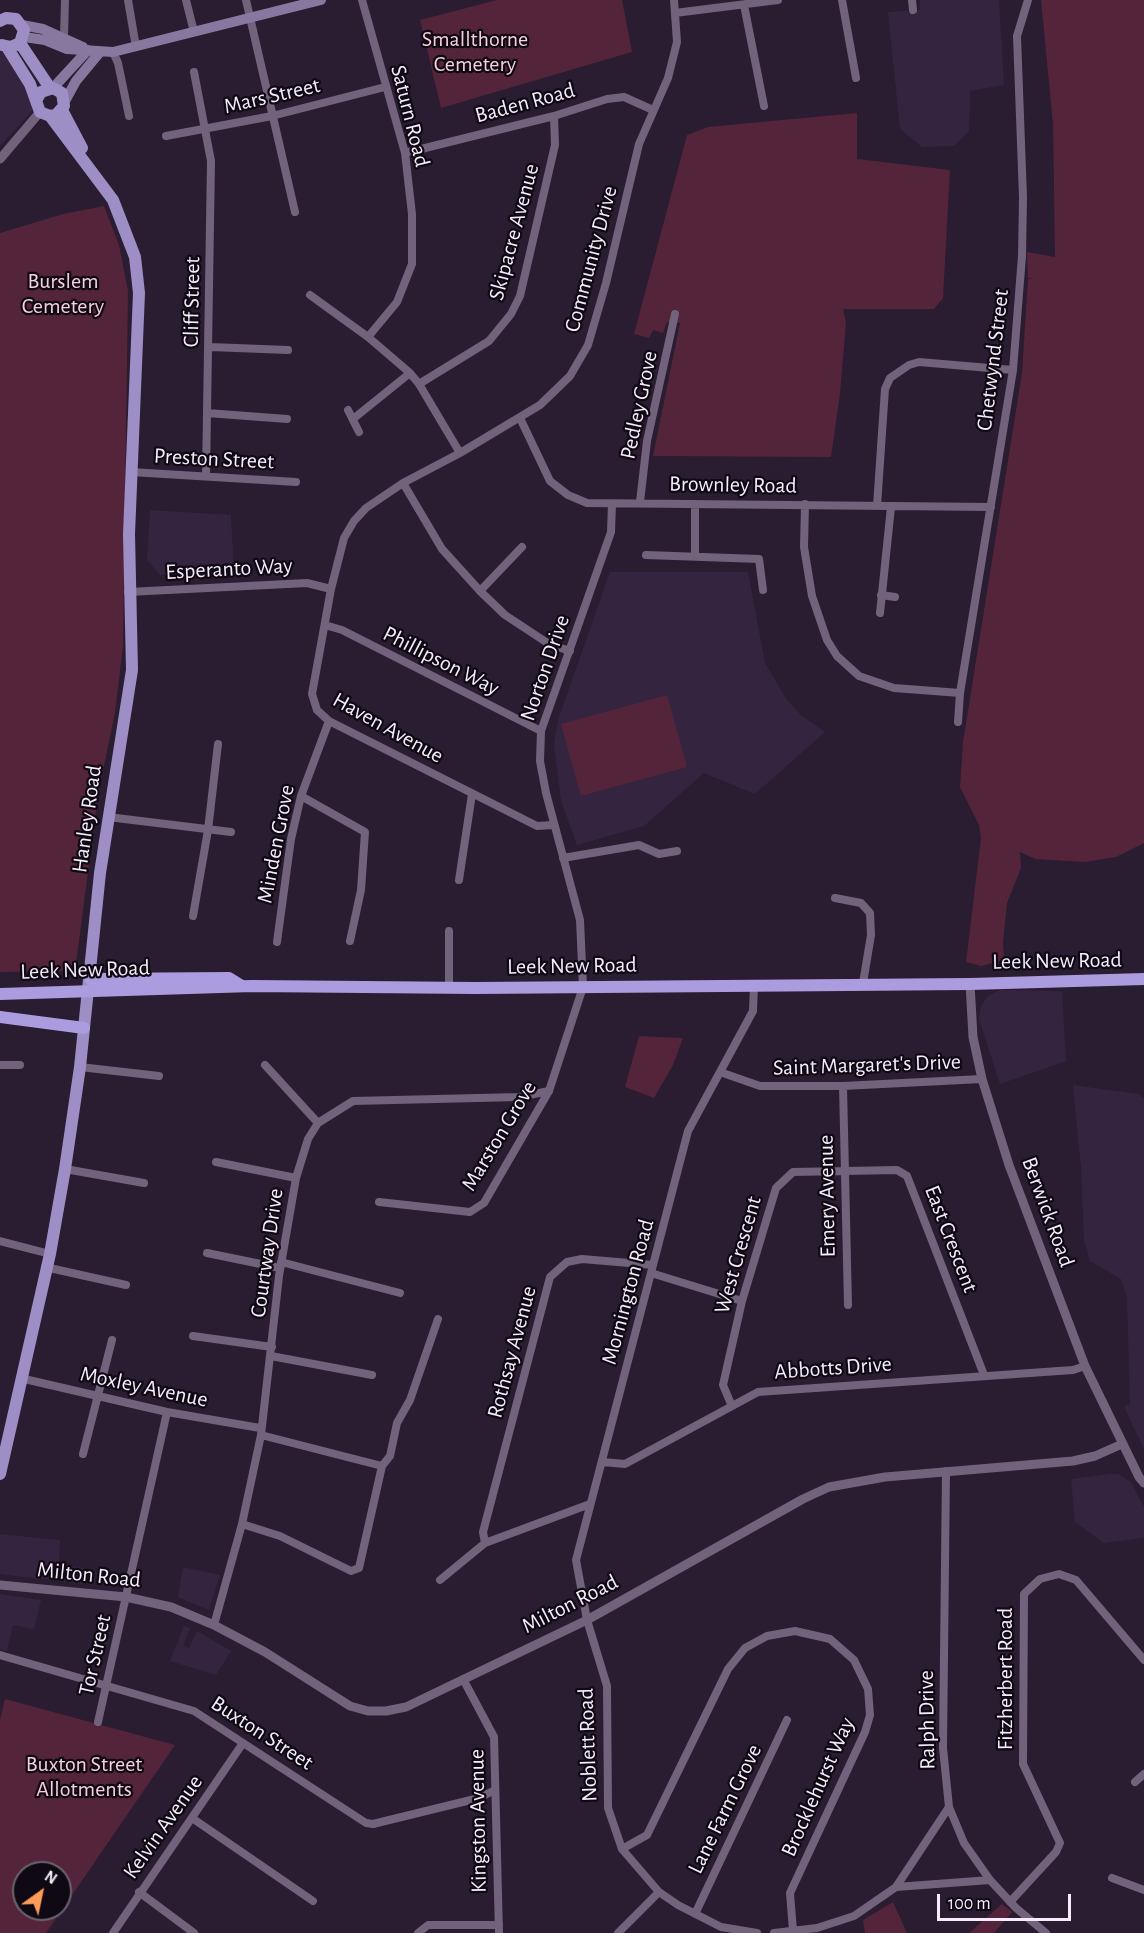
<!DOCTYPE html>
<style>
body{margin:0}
#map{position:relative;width:1144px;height:1933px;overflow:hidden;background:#2a1c31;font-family:"Alegreya Sans",sans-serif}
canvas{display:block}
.north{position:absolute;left:12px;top:1861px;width:60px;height:60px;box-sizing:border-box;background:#0f0913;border:2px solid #6b6470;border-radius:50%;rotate:33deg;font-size:16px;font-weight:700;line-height:24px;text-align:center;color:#f6edfc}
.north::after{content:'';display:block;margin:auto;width:21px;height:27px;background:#fe9c57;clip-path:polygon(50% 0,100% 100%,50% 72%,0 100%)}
.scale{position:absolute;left:937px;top:1894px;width:134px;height:27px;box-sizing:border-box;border:3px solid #f6edfc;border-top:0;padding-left:8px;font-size:18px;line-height:21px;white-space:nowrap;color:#f6edfc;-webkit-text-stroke:4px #0f0913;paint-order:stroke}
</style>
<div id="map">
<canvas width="1144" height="1933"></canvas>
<div class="north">N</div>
<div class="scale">100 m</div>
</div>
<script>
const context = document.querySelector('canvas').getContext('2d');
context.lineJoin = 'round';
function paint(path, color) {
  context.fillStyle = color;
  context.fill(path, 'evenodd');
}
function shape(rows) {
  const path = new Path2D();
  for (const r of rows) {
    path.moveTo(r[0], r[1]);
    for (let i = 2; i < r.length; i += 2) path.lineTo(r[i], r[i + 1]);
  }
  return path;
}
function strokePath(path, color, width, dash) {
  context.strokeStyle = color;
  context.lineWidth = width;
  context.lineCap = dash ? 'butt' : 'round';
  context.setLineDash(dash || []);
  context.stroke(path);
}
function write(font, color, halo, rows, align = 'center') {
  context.font = font + ' "Alegreya Sans",sans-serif';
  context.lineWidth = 4.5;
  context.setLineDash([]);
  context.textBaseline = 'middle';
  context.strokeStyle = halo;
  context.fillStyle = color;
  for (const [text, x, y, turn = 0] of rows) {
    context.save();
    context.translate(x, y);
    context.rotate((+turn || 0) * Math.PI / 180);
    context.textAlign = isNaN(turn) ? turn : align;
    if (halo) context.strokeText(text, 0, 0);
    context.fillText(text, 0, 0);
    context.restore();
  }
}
paint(shape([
 [920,0,999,0,1004,85,970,91,969,131,954,146,922,147,900,129,888,12,920,10],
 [0,48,32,93,32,111,0,146],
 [150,510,231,515,234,573,160,575,147,560],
 [610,572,748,572,765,663,787,700,802,716,825,732,755,794,704,773,644,826,577,845,561,801,554,744,558,720],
 [1000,990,1062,991,1066,1061,1000,1084,979,1019,981,1006,987,997],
 [1073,1085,1138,1094,1144,1098,1144,1449,1124,1407,1130,1404,1127,1298,1121,1279,1090,1261,1084,1240,1081,1168],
 [1110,1474,1118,1474,1131,1482,1144,1507,1144,1538,1104,1543,1075,1522,1071,1479],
 [0,1534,60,1540,59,1565,86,1568,84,1584,0,1574],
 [183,1567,220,1575,209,1610,178,1597],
 [0,1594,41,1600,34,1629,13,1625,7,1651,0,1649],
 [184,1626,190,1628,183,1646,189,1648,197,1631,231,1651,216,1675,170,1661]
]), '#35243f');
paint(shape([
 [497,0,622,0,632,52,441,108,420,20],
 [1041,0,1144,0,1144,843,1116,857,1084,862,1035,859,1020,852,1021,868,1007,903,1003,943,1004,960,981,966,966,962,981,838,979,825,960,787,963,742,1022,373,1028,279,1034,279,1028,278,1027,252,1055,257,1053,124],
 [857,113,857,159,950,170,943,298,934,309,843,309,846,322,840,394,831,457,653,456,680,323,667,322,663,333,653,330,649,338,634,334,687,135,708,127],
 [104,206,119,245,128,291,123,647,115,713,99,789,75,971,0,972,0,233,63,214],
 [667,695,687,767,581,796,561,724],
 [639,1036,683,1038,673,1065,654,1098,625,1087],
 [5,1699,175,1745,46,1933,0,1933,0,1720],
 [24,1873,60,1873,60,1909,24,1909],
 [893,1902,907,1933,865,1933,863,1920],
 [1002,1904,1012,1912,994,1933,969,1933]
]), '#54243a');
strokePath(shape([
 [128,0,136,47],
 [186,0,194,32],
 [246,0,295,212],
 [362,0,405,153,412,214,412,264,397,302,368,337],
 [842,0,856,78],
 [912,0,913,10],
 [744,5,764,106],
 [675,13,778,0],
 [64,37,65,0],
 [113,52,118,63,129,116],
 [194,72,211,161,206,475],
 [166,136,272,116,385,87],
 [405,153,554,116,607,99,624,97,653,110],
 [310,295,368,337,410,373,419,384,460,453],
 [210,347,288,350],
 [419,384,489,341,511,314,520,296,555,145,554,116],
 [348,410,359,432],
 [207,413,287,419],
 [520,418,550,481,568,495,587,503,991,507],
 [353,419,410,373],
 [131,472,296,482],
 [403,483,442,549,480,591,505,615,549,644,570,651],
 [640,502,647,441,675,314],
 [805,504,804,547,812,596,827,640,837,656,859,676,894,688,960,693],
 [877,506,885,389,890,378,909,365,919,362,1013,370],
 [646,555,759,559,763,590],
 [695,556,695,504],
 [480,591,522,547],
 [128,592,307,583,331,589],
 [881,595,895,597],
 [880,613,891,507],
 [325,625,342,630,541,731],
 [958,722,960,693,1013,370,1022,256,1023,197,1017,36,1028,0],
 [301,796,365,832,361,890,350,941],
 [108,817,231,832],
 [553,825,537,826,329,721,317,710,312,694,331,589,344,538,354,521,366,508,403,483,460,453,540,405,570,376,588,345,606,283,639,144,668,78,677,42,674,0],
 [563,858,639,845,659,854,677,851],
 [459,880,472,794],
 [835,898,861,903,870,913,871,935,863,983],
 [193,916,208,830,218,744],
 [449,931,449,988],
 [277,942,291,839,301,796,329,721],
 [754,985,753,1011,688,1131,576,1560,587,1620,607,1686,608,1808,622,1849,659,1892,678,1905,721,1927,757,1933],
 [0,1065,20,1065],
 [265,1065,318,1123],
 [80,1067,159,1076],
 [720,1072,760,1086,843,1086,982,1079],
 [843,1086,848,1305],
 [216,1162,296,1178],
 [65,1169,144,1183],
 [379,1202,470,1212,484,1203,549,1091,583,987,580,920,546,793,540,761,541,731,611,532,612,504],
 [0,1241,50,1254],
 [207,1253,280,1268],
 [281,1262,400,1293],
 [45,1267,126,1285],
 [651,1273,742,1301],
 [193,1336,272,1347],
 [271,1356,372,1375],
 [20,1378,167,1412,260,1428],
 [731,1404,723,1385,742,1301,776,1188,793,1172,897,1170,907,1176,984,1375],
 [261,1435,382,1466],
 [83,1454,112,1340],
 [602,1462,625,1464,758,1392,1073,1370,1085,1366],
 [946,1471,943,1748,949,1807,964,1843,990,1880,1016,1908,1046,1933],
 [242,1524,280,1536,351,1571,359,1568,382,1466,390,1456,397,1423,410,1400,438,1319],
 [485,1543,483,1532,550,1277,567,1262,582,1259,653,1265],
 [440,1580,485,1543,590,1504],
 [214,1625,242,1524,261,1435,279,1276,296,1178,308,1139,318,1123,353,1101,519,1097,549,1091],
 [0,1655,194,1711,366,1823,373,1824,479,1798,495,1790],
 [463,1679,494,1737,499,1933],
 [98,1722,167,1412],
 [1135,1782,1144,1774],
 [192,1818,313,1901],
 [622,1849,647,1835,728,1669,745,1648,767,1636,795,1631,830,1639,854,1660,868,1689,870,1715,865,1732,790,1893,793,1931],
 [1112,1878,1144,1890],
 [896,1887,990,1880],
 [139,1892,194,1933],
 [1010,1902,1056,1852,1060,1843,1023,1764,1024,1594,1040,1579,1059,1574,1076,1580,1144,1660],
 [695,1914,787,1720],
 [113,1933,243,1743],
 [418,1933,428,1925,499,1925],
 [618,1933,659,1892],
 [774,1933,817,1928,854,1916,896,1887,949,1807]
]), '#72627b', 8);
strokePath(shape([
 [0,159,40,112],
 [970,984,973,1037,982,1079,1009,1165,1085,1366,1139,1477,1144,1483],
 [0,1585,126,1597,171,1607,214,1625,265,1652,350,1706,368,1711,386,1711,406,1707,587,1620,803,1499,829,1487,885,1477,1073,1461,1095,1456,1122,1444]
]), '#72627b', 9);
strokePath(shape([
 [22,25,43,29,83,47],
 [24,37,45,40,67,49,113,52,321,0],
 [53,88,88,50],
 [65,101,76,81,100,52]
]), '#8778a0', 10);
strokePath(shape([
 [0,21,6,18,16,19,24,30,20,43,11,47,2,45],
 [20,43,50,88],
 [7,47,30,84,40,112,50,116,56,115,64,106,62,93,53,88,41,92,37,99],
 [62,110,82,148],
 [0,1474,50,1254,65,1169,80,1067,100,873,132,670,129,534,139,293,135,257,113,200,50,116]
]), '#9d8ec6', 12);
strokePath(shape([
 [90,979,229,978,242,986],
 [0,994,252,986,476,988,970,984,1144,979],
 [0,1017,84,1028]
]), '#ab9cdf', 12);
write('22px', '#f6cedd', '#0f0913', [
 ["Smallthorne",475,39],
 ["Cemetery",475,64],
 ["Burslem",63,281],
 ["Cemetery",63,306],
 ["Buxton Street",84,1764],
 ["Allotments",84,1789]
]);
write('22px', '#f6edfc', '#0f0913', [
 ["Mars Street",272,96,-13],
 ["Baden Road",525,103,-15],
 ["Saturn Road",410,116,76],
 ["Skipacre Avenue",514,232,-75],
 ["Community Drive",591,259,-75],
 ["Cliff Street",192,302,-89],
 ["Chetwynd Street",993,360,-83],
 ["Pedley Grove",639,405,-78],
 ["Preston Street",214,459,3],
 ["Brownley Road",733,485,1],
 ["Esperanto Way",229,569,-3],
 ["Phillipson Way",441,661,27],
 ["Norton Drive",545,668,-71],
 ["Haven Avenue",388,728,29],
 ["Hanley Road",87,819,-82],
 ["Minden Grove",276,844,-79],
 ["Leek New Road",1057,961,-1],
 ["Leek New Road",572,966,-1],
 ["Leek New Road",85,970,-2],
 ["Saint Margaret's Drive",867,1065,-2],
 ["Marston Grove",499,1136,-59],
 ["Emery Avenue",827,1196,-91],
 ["Berwick Road",1048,1212,70],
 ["East Crescent",951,1239,69],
 ["Courtway Drive",267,1253,-82],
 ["West Crescent",738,1255,-74],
 ["Mornington Road",628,1292,-75],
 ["Rothsay Avenue",512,1352,-75],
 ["Abbotts Drive",833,1368,-4],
 ["Moxley Avenue",144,1387,12],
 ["Milton Road",89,1575,6],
 ["Milton Road",570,1604,-27],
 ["Tor Street",95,1655,-77],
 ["Fitzherbert Road",1005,1679,-90],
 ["Ralph Drive",927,1720,-91],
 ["Buxton Street",262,1733,33],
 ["Noblett Road",588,1745,-92],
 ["Brocklehurst Way",818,1787,-66],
 ["Lane Farm Grove",725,1809,-64],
 ["Kingston Avenue",478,1821,-91],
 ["Kelvin Avenue",163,1827,-55]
]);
</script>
